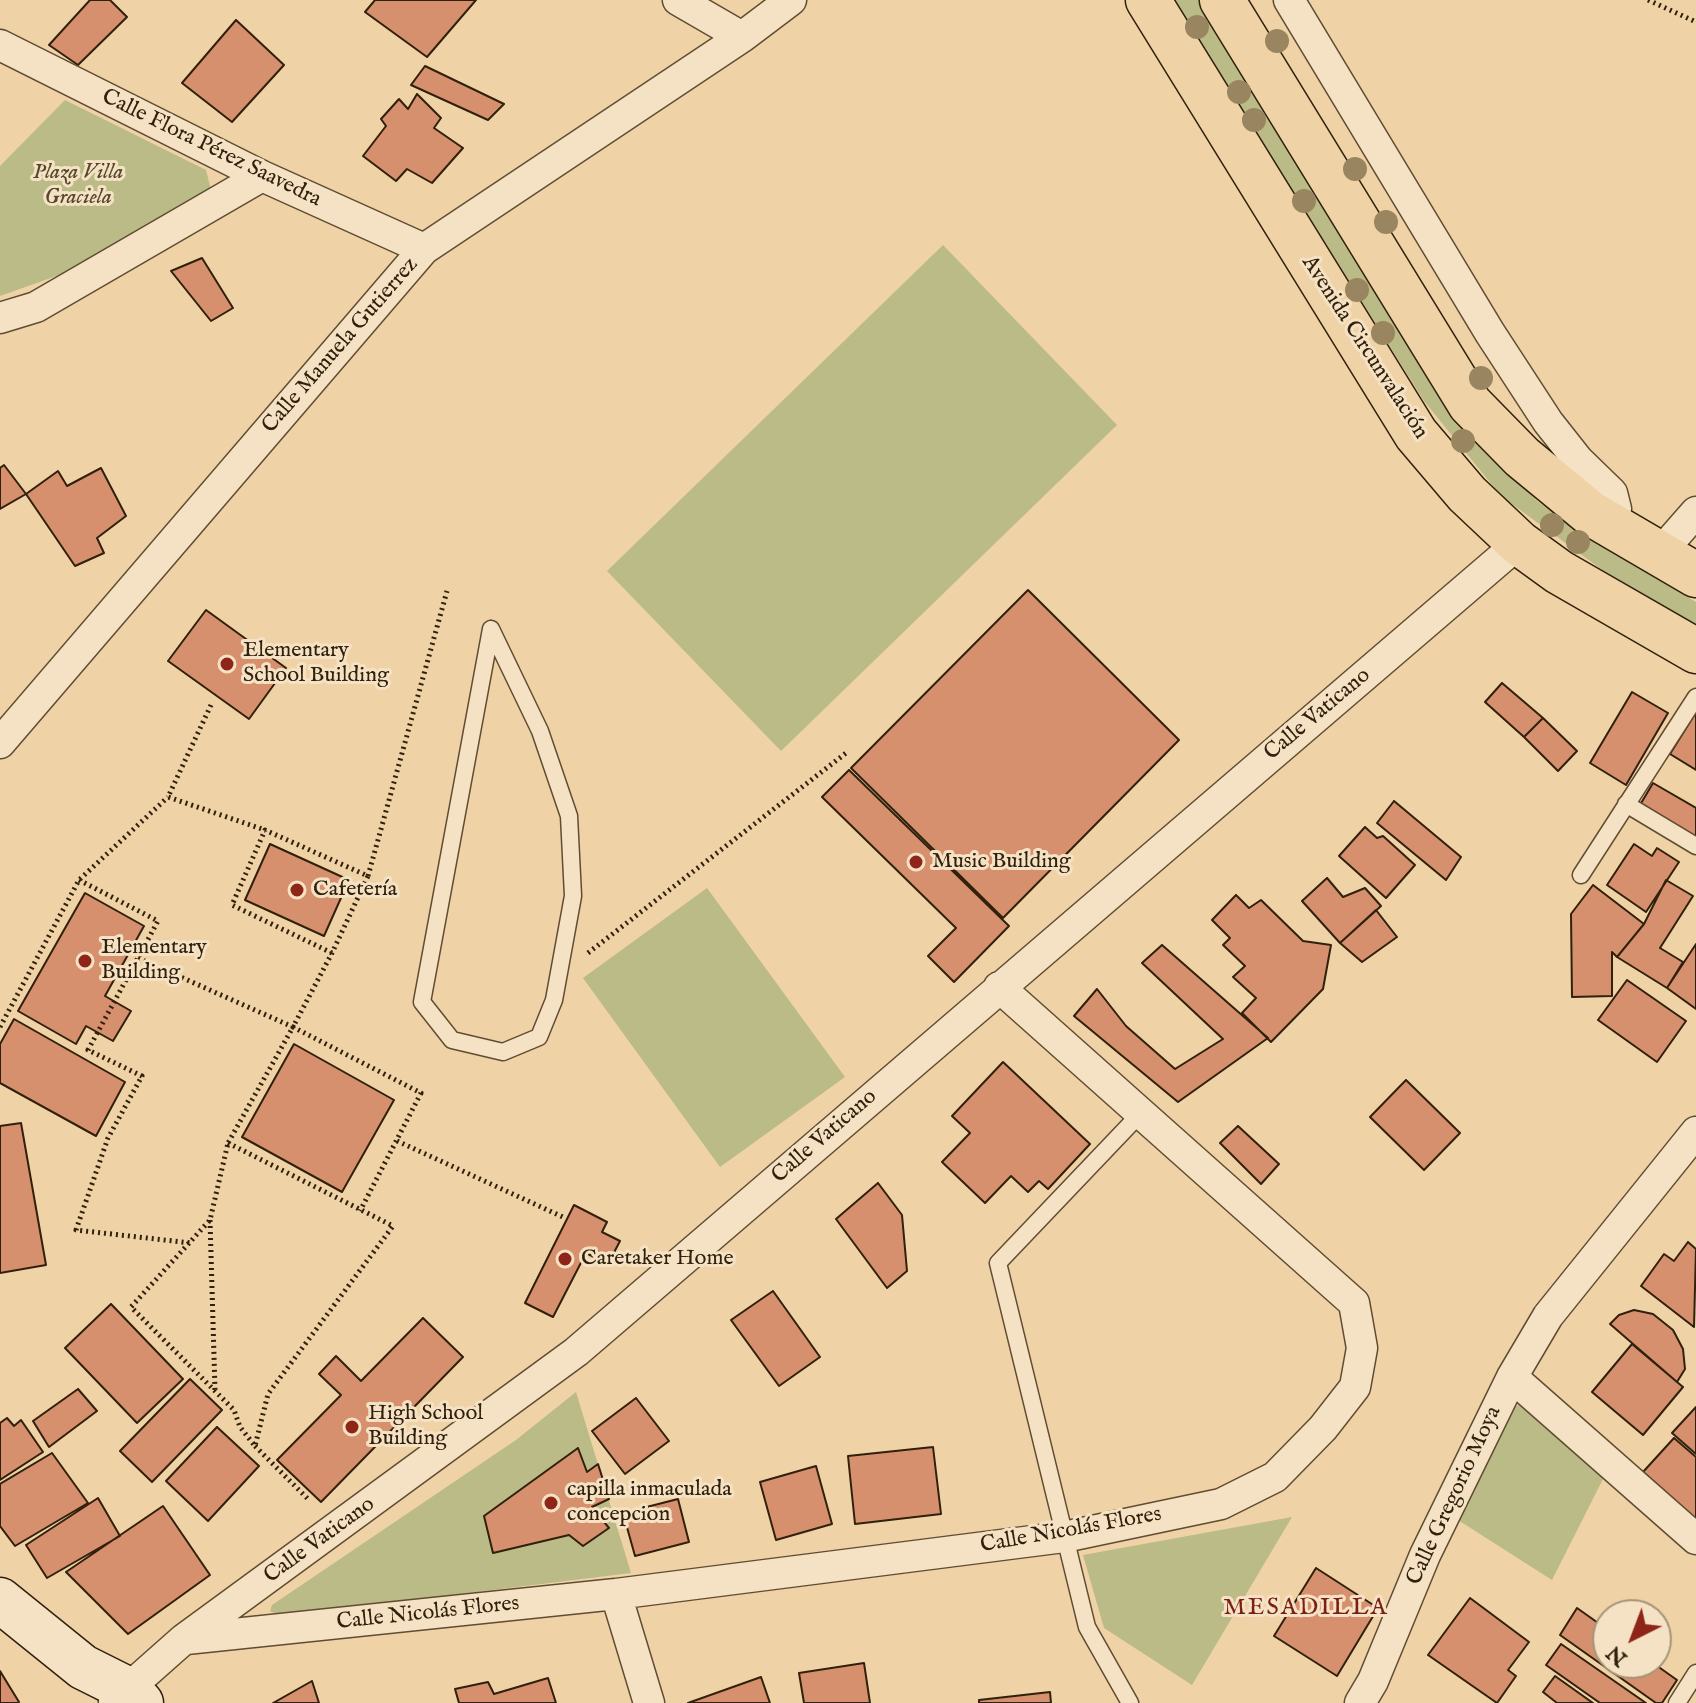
<!DOCTYPE html>
<meta charset="utf-8">
<style>
body{margin:0}
#map{position:relative;width:1696px;height:1703px;overflow:hidden;background:#efd2a5;font-family:"IM FELL English",serif}
canvas{display:block}
.north{position:absolute;left:1592px;top:1599px;width:80px;height:80px;box-sizing:border-box;background:#f5e2c4;border:2px solid #a6947a;border-radius:50%;rotate:222deg;font-size:22px;font-weight:700;line-height:32px;text-align:center;color:#30200c}
.north::after{content:'';display:block;margin:auto;width:28px;height:36px;background:#8f2418;clip-path:polygon(50% 0,100% 100%,50% 72%,0 100%)}
</style>
<div id="map">
<canvas width="1696" height="1703"></canvas>
<div class="north">N</div>
</div>
<script>
const context = document.querySelector('canvas').getContext('2d');
context.lineJoin = 'round';
function paint(path, color) {
  context.fillStyle = color;
  context.fill(path, 'evenodd');
}
function shape(rows) {
  const path = new Path2D();
  for (const r of rows) {
    path.moveTo(r[0], r[1]);
    for (let i = 2; i < r.length; i += 2) path.lineTo(r[i], r[i + 1]);
  }
  return path;
}
function strokePath(path, color, width, dash) {
  context.strokeStyle = color;
  context.lineWidth = width;
  context.lineCap = dash ? 'butt' : 'round';
  context.setLineDash(dash || []);
  context.stroke(path);
}
function write(font, color, halo, rows, align = 'center') {
  context.font = font + ' "IM FELL English",serif';
  context.lineWidth = 6;
  context.setLineDash([]);
  context.textBaseline = 'middle';
  context.strokeStyle = halo;
  context.fillStyle = color;
  for (const [text, x, y, turn = 0] of rows) {
    context.save();
    context.translate(x, y);
    context.rotate((+turn || 0) * Math.PI / 180);
    context.textAlign = isNaN(turn) ? turn : align;
    if (halo) context.strokeText(text, 0, 0);
    context.fillText(text, 0, 0);
    context.restore();
  }
}
paint(shape([
 [1173,0,1201,0,1467,427,1537,501,1583,534,1696,602,1696,626,1601,569,1501,496,1424,401],
 [65,100,206,170,211,190,62,274,0,296,0,166],
 [943,245,1117,425,781,751,607,571],
 [707,888,845,1077,720,1167,583,978],
 [576,1392,631,1573,281,1616,270,1611,272,1605,516,1440],
 [1522,1403,1604,1477,1552,1580,1458,1520,1504,1413],
 [1292,1517,1192,1685,1104,1628,1083,1555]
]), '#babb86');
const building = shape([
 [90,0,110,0,127,17,78,65,49,45,90,0],
 [375,0,476,0,427,57,365,12,375,0],
 [236,20,284,65,232,122,182,83,236,20],
 [425,66,504,104,488,120,411,85,425,66],
 [417,94,441,118,434,128,463,148,432,183,407,169,396,181,363,156,386,126,381,119,399,99,408,109,417,94],
 [202,258,233,308,211,321,171,271,202,258],
 [4,465,26,494,0,509,0,468,4,465],
 [101,468,126,516,97,538,104,553,75,566,26,494,58,471,67,486,101,468],
 [1028,590,1179,740,1003,918,851,768,1028,590],
 [206,610,286,668,249,719,168,661,206,610],
 [1502,683,1543,718,1524,737,1485,702,1502,683],
 [1632,692,1668,713,1626,785,1590,763,1632,692],
 [1696,712,1696,770,1670,754,1696,712],
 [1543,718,1577,751,1558,771,1524,737,1543,718],
 [849,770,1009,926,954,982,928,956,956,928,822,797,849,770],
 [1653,783,1696,808,1696,837,1640,805,1653,783],
 [1394,801,1461,857,1446,880,1377,823,1394,801],
 [1365,827,1377,838,1383,836,1415,865,1386,898,1339,856,1365,827],
 [270,844,349,880,324,936,245,900,270,844],
 [1634,844,1652,856,1657,848,1679,862,1646,912,1607,885,1634,844],
 [1327,878,1343,897,1365,888,1381,906,1340,943,1302,901,1327,878],
 [1666,880,1693,896,1660,948,1683,962,1667,988,1617,957,1644,924,1666,880],
 [1593,885,1644,924,1617,957,1612,952,1612,996,1572,997,1571,914,1593,885],
 [85,893,144,926,105,996,131,1011,113,1041,86,1026,76,1044,18,1011,85,893],
 [1236,895,1249,908,1261,900,1303,941,1331,945,1323,989,1271,1042,1242,1013,1256,998,1233,977,1245,966,1223,945,1230,938,1212,920,1236,895],
 [1376,910,1397,937,1362,962,1340,943,1376,910],
 [1696,944,1696,1009,1667,988,1696,944],
 [1162,945,1268,1038,1178,1102,1074,1016,1097,989,1126,1026,1175,1069,1223,1039,1142,963,1162,945],
 [1627,980,1686,1021,1657,1062,1598,1020,1627,980],
 [14,1019,125,1082,96,1136,0,1083,0,1044,14,1019],
 [294,1044,394,1100,342,1192,242,1137,294,1044],
 [1003,1062,1090,1144,1048,1189,1039,1181,1028,1192,1011,1176,985,1203,942,1162,970,1133,952,1116,1003,1062],
 [1406,1080,1460,1133,1424,1170,1370,1117,1406,1080],
 [21,1123,46,1265,0,1273,0,1126,21,1123],
 [1238,1126,1279,1164,1261,1184,1220,1143,1238,1126],
 [878,1183,902,1215,907,1271,887,1288,836,1219,878,1183],
 [574,1205,607,1222,602,1232,620,1241,608,1264,586,1253,553,1317,525,1303,574,1205],
 [1688,1242,1696,1249,1694,1327,1641,1286,1664,1254,1674,1261,1688,1242],
 [773,1291,820,1357,779,1386,731,1320,773,1291],
 [111,1304,183,1379,137,1423,65,1348,111,1304],
 [1634,1310,1653,1314,1673,1330,1683,1349,1685,1369,1677,1382,1610,1324,1619,1315,1634,1310],
 [423,1318,463,1357,321,1502,277,1460,341,1395,319,1374,336,1356,361,1381,423,1318],
 [1632,1344,1683,1387,1643,1435,1592,1392,1632,1344],
 [190,1379,222,1410,152,1482,120,1451,190,1379],
 [78,1389,97,1411,49,1447,33,1421,78,1389],
 [636,1398,669,1441,625,1474,592,1431,636,1398],
 [1696,1407,1696,1454,1672,1433,1696,1407],
 [7,1418,14,1426,21,1420,43,1452,0,1480,0,1423,7,1418],
 [217,1427,259,1466,208,1521,166,1481,217,1427],
 [1674,1438,1696,1457,1696,1519,1643,1472,1674,1438],
 [933,1447,941,1514,855,1524,848,1456,933,1447],
 [578,1448,587,1472,598,1464,609,1499,592,1507,609,1528,583,1546,569,1535,493,1553,484,1516,578,1448],
 [52,1453,88,1503,15,1546,0,1526,0,1484,52,1453],
 [816,1466,832,1524,776,1540,760,1482,816,1466],
 [98,1498,120,1536,47,1578,26,1545,98,1498],
 [678,1499,689,1542,635,1556,623,1513,678,1499],
 [163,1506,210,1575,128,1634,66,1572,163,1506],
 [1316,1568,1378,1608,1337,1676,1274,1636,1316,1568],
 [1470,1598,1529,1642,1508,1670,1516,1676,1497,1703,1428,1655,1470,1598],
 [1577,1608,1608,1630,1608,1663,1653,1663,1677,1680,1662,1703,1656,1703,1560,1635,1577,1608],
 [1561,1644,1646,1703,1600,1703,1546,1665,1561,1644],
 [864,1663,870,1703,804,1703,799,1673,864,1663],
 [0,1671,19,1702,18,1703,0,1703,0,1671],
 [1555,1676,1593,1703,1557,1703,1543,1692,1555,1676],
 [761,1677,770,1703,688,1703,761,1677],
 [548,1678,556,1703,459,1703,455,1689,488,1682,494,1694,548,1678],
 [312,1681,319,1703,273,1703,312,1681],
 [1050,1692,1051,1703,979,1703,979,1700,1050,1692]
]);
paint(building, '#d6906e');
strokePath(building, '#30200c', 2);
const lane = shape([
 [491,629,540,731,569,816,573,896,554,1000,539,1037,503,1052,452,1040,422,1002,491,629],
 [1626,804,1696,846],
 [1581,875,1696,697],
 [1130,1703,1087,1627,998,1263,1139,1115],
 [1677,1703,1696,1673]
]);
const street = shape([
 [678,0,742,37],
 [1289,0,1490,333,1548,422,1578,460,1612,493,1616,509,1607,524],
 [0,45,262,176,424,249],
 [0,318,36,307,262,176],
 [1660,553,1696,512],
 [0,743,424,249,742,37,791,0],
 [1512,1377,1696,1539],
 [616,1594,649,1703],
 [186,1639,616,1594,1064,1537,1221,1504,1275,1477,1323,1428,1355,1387,1362,1348,1354,1303,999,987],
 [114,1701,184,1639,576,1352,1519,543],
 [1360,1703,1373,1681,1425,1555,1512,1377,1548,1316,1696,1132]
]);
const secondary = shape([
 [0,1600,83,1667,129,1690,141,1703]
]);
const highway = shape([
 [1148,0,1416,434,1467,494,1519,543,1559,572,1696,651],
 [1222,0,1470,404,1522,457,1590,513,1696,575]
]);
strokePath(lane, '#604c32', 19);
strokePath(street, '#604c32', 33);
strokePath(secondary, '#30200c', 47);
strokePath(highway, '#30200c', 47);
strokePath(shape([
 [1648,0,1696,22],
 [211,705,168,797,265,830],
 [368,876,447,591],
 [79,880,158,921,88,1050,142,1076,108,1138,76,1230,191,1243],
 [332,953,232,905,265,830,368,876,332,953,293,1027,421,1093,360,1211],
 [588,953,846,753],
 [138,958,293,1027,228,1143],
 [0,1027,79,880,168,797],
 [397,1141,565,1218],
 [228,1143,393,1226,268,1394,255,1446,240,1427,234,1410,131,1307,210,1220,228,1143],
 [210,1220,215,1390],
 [255,1446,310,1501]
]), '#30200c', 5, [2, 4]);
strokePath(lane, '#f5e2c4', 16);
strokePath(street, '#f5e2c4', 30);
strokePath(secondary, '#f5e2c4', 44);
strokePath(highway, '#efd2a5', 44);
context.fillStyle = '#998661';
for (const [x, y] of [
 [1197,27],
 [1277,41],
 [1239,92],
 [1254,120],
 [1355,169],
 [1304,201],
 [1386,222],
 [1357,290],
 [1383,333],
 [1481,378],
 [1463,441],
 [1552,525],
 [1578,542]
]) {
  context.beginPath();
  context.arc(x, y, 12, 0, 2 * Math.PI);
  context.fill();
}
for (const [x, y, r, color] of [
 [227,664,8,"#8f2418"],
 [916,862,8,"#8f2418"],
 [297,890,8,"#8f2418"],
 [85,961,8,"#8f2418"],
 [565,1259,8,"#8f2418"],
 [352,1427,8,"#8f2418"],
 [551,1503,8,"#8f2418"]
]) {
  const dot = new Path2D();
  dot.arc(x, y, r, 0, 2 * Math.PI);
  context.fillStyle = color;
  context.fill(dot);
  strokePath(dot, '#f5e2c4', 3);
}
write('22px', '#30200c', '#f5e2c4', [
 ["Calle Flora Pérez Saavedra",211,149,26],
 ["Calle Manuela Gutierrez",341,346,-49],
 ["Avenida Circunvalación",1364,348,57],
 ["Calle Vaticano",1318,715,-40],
 ["Calle Vaticano",825,1137,-41],
 ["Calle Gregorio Moya",1455,1496,-65],
 ["Calle Nicolás Flores",1071,1531,-10],
 ["Calle Vaticano",320,1541,-36],
 ["Calle Nicolás Flores",428,1614,-6]
]);
write('italic 22px', '#52472a', '#f5e2c4', [
 ["Plaza Villa",78,173],
 ["Graciela",78,198]
]);
write('22px', '#30200c', '#f5e2c4', [
 ["Elementary",243,651],
 ["School Building",243,676],
 ["Music Building",932,862],
 ["Cafetería",313,890],
 ["Elementary",101,948],
 ["Building",101,973],
 ["Caretaker Home",581,1259],
 ["High School",368,1414],
 ["Building",368,1439],
 ["capilla inmaculada",567,1490],
 ["concepcion",567,1515]
], 'left');
context.letterSpacing = '2px';
write('24px', '#7a1f14', '#f5e2c4', [
 ["MESADILLA",1306,1609]
]);
context.letterSpacing = '0px';
</script>
